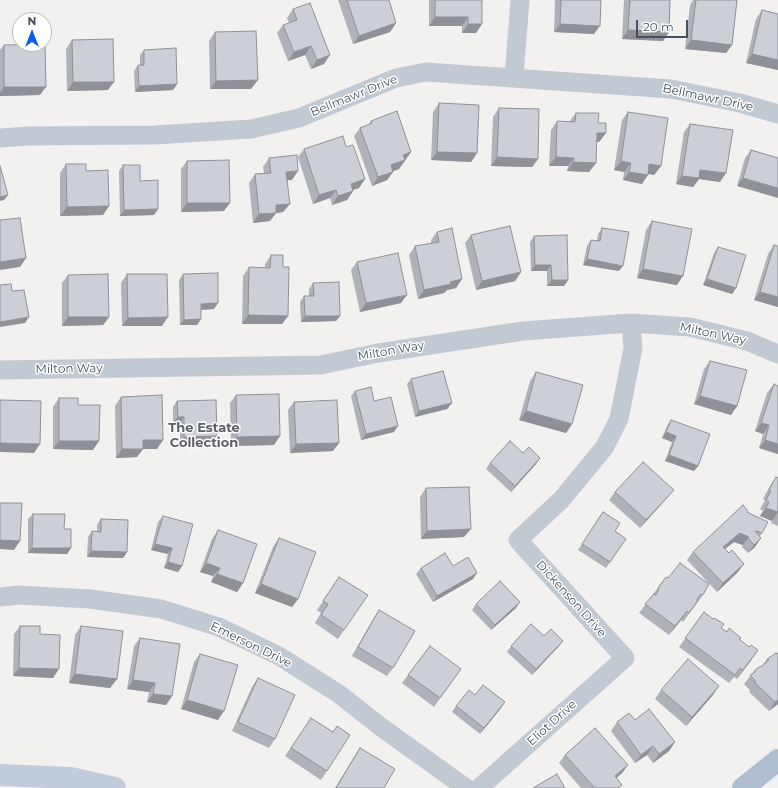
<!DOCTYPE html>
<style>
body{margin:0}
#map{position:relative;width:778px;height:788px;overflow:hidden;background:#f3f1f0;font-family:Montserrat,sans-serif}
canvas{display:block}
.north{position:absolute;left:12px;top:12px;width:40px;height:40px;box-sizing:border-box;background:#fff;border:1px solid #b5babf;border-radius:50%;rotate:0deg;font-size:11px;font-weight:700;line-height:16px;text-align:center;color:#47525f}
.north::after{content:'';display:block;margin:auto;width:14px;height:18px;background:#115cec;clip-path:polygon(50% 0,100% 100%,50% 72%,0 100%)}
.scale{position:absolute;left:636px;top:20px;width:52px;height:18px;box-sizing:border-box;border:2px solid #47525f;border-top:0;padding-left:5px;font-size:12px;line-height:14px;white-space:nowrap;color:#47525f;-webkit-text-stroke:3px #fff;paint-order:stroke}
</style>
<div id="map">
<canvas width="778" height="788"></canvas>
<div class="north">N</div>
<div class="scale">20 m</div>
</div>
<script>
const context = document.querySelector('canvas').getContext('2d');
context.lineJoin = 'round';
function shape(rows) {
  const path = new Path2D();
  for (const r of rows) {
    path.moveTo(r[0], r[1]);
    for (let i = 2; i < r.length; i += 2) path.lineTo(r[i], r[i + 1]);
  }
  return path;
}
function strokePath(path, color, width, dash) {
  context.strokeStyle = color;
  context.lineWidth = width;
  context.lineCap = dash ? 'butt' : 'round';
  context.setLineDash(dash || []);
  context.stroke(path);
}
function paint(path, color) {
  context.fillStyle = color;
  context.fill(path, 'evenodd');
}
function write(font, color, halo, rows, align = 'center') {
  context.font = font + ' Montserrat,sans-serif';
  context.lineWidth = 3;
  context.setLineDash([]);
  context.textBaseline = 'middle';
  context.strokeStyle = halo;
  context.fillStyle = color;
  for (const [text, x, y, turn = 0] of rows) {
    context.save();
    context.translate(x, y);
    context.rotate((+turn || 0) * Math.PI / 180);
    context.textAlign = isNaN(turn) ? turn : align;
    if (halo) context.strokeText(text, 0, 0);
    context.fillText(text, 0, 0);
    context.restore();
  }
}
strokePath(shape([
 [514,77,520,0],
 [0,138,28,136,155,135,251,129,299,118,396,78,426,72,671,89,740,103,778,114],
 [0,370,321,365,378,353,523,331,631,323,690,327,747,341,778,354],
 [0,597,19,595,90,599,161,609,219,627,279,656,339,694,381,727,466,788],
 [479,788,625,658,518,540,561,500,604,448,619,419,633,348,631,323]
]), '#c1c9d3', 19);
strokePath(shape([
 [0,775,71,778,115,788]
]), '#c2ccda', 22);
strokePath(shape([
 [743,788,778,760]
]), '#afbdd0', 22);
paint(shape([
 [338,0,389,0,396,23,390,32,353,44],
 [429,0,482,0,482,24,476,33,462,33,462,26,429,26],
 [555,0,601,0,594,34,554,32],
 [624,0,670,0,669,32,663,41,622,39],
 [693,0,737,0,732,45,726,53,685,49,690,5],
 [293,9,324,64,311,69,305,55,288,61,277,33,283,25,289,23,287,18],
 [762,10,778,14,778,70,746,63,756,19],
 [215,32,251,89,210,89,209,41],
 [72,40,108,90,67,91,66,49],
 [4,45,40,95,0,96,0,50],
 [144,50,177,84,173,90,135,92,134,71,138,65,140,65,140,55],
 [439,103,477,153,471,162,431,160,433,112],
 [499,108,538,159,532,167,491,166,493,117],
 [628,112,661,166,654,175,648,173,642,184,623,180,624,172,614,170,622,120],
 [576,113,598,123,606,133,599,142,596,142,596,163,589,172,567,171,568,166,549,166,551,130,557,121,569,122],
 [371,121,411,152,399,169,393,171,393,172,387,180,372,186,354,136,360,128,369,124],
 [690,124,720,182,699,179,693,187,676,184,684,132],
 [346,147,365,179,359,188,353,190,353,191,347,200,332,205,330,198,313,204,298,157,304,149],
 [751,150,778,158,737,186,745,158],
 [269,158,292,180,287,180,283,212,276,213,270,221,253,223,249,183,255,174,264,173,263,167],
 [187,161,224,211,181,212,181,169],
 [66,164,86,171,109,206,103,215,60,216,60,173],
 [123,165,140,181,158,209,154,215,120,216,119,171],
 [652,221,677,285,637,278,646,230],
 [602,228,619,271,583,265,587,246,591,240,597,241,598,234],
 [437,232,462,279,456,288,447,290,444,293,418,299,409,255,415,246,431,243,431,240],
 [471,235,521,272,515,281,476,290,465,243],
 [534,236,568,280,564,286,547,286,547,271,531,271,530,242],
 [774,245,778,307,754,300,768,254],
 [718,247,736,288,732,294,703,285,714,253],
 [271,255,283,267,288,316,282,324,242,324,243,276,249,267,265,268,265,264],
 [357,262,401,303,360,312,351,270],
 [127,274,162,326,122,326,121,283],
 [183,274,218,303,214,309,201,310,201,319,197,325,180,325,179,280],
 [68,275,109,317,103,325,62,326,62,283],
 [313,283,340,316,336,321,301,322,300,302,304,296,309,296,309,289],
 [710,361,737,406,731,415,694,404,704,369],
 [536,372,572,424,566,433,519,420,530,381],
 [411,379,452,403,447,409,415,417,407,384],
 [774,384,778,454,759,448,763,434,755,431,767,393],
 [355,391,374,401,394,432,361,440,351,396],
 [236,395,274,445,231,446,230,403],
 [121,397,157,449,143,449,137,457,116,458,115,406],
 [59,398,78,405,93,450,53,449,53,407],
 [177,401,213,442,180,442,180,423,173,423,173,407],
 [294,402,333,451,290,453,288,410],
 [671,420,698,466,694,471,665,461,672,442,662,438,667,426],
 [523,453,536,464,511,492,486,469,490,463],
 [776,477,778,478,778,526,771,523,772,521,760,516,763,511,760,509,765,500,763,499,770,486],
 [426,488,464,537,421,539,420,497],
 [615,492,667,498,640,528,609,500],
 [603,512,615,531,626,539,606,568,578,550],
 [747,512,762,533,760,536,755,547,748,553,742,547,743,545,734,542,725,549,729,553,744,564,737,573,717,592,687,560,693,552],
 [33,514,64,529,71,548,67,554,28,553,28,519],
 [163,516,182,566,178,572,164,568,168,554,151,550,158,522],
 [101,519,127,552,123,558,87,557,88,537,92,531,97,531,97,525],
 [218,530,243,583,237,592,211,582,213,576,200,572,212,539],
 [279,538,298,599,292,607,255,593,273,547],
 [453,566,473,579,433,602,416,574,421,568],
 [339,577,344,630,338,639,315,623,321,613,317,610],
 [666,577,703,595,683,622,681,620,669,635,639,613],
 [476,604,516,608,491,630,472,610],
 [379,610,393,668,387,676,352,656,373,619],
 [704,612,721,628,739,639,752,659,737,679,734,677,729,683,679,647],
 [20,626,53,678,13,676,14,634],
 [81,626,117,679,110,688,69,683,75,635],
 [544,636,559,646,532,675,507,652,511,646],
 [140,638,172,696,166,705,147,702,149,692,127,689,134,646],
 [778,652,778,704,769,711,749,692,750,690,744,684,755,670,761,667,767,659,777,654],
 [200,654,218,720,181,709,194,662],
 [461,669,434,707,402,683,408,675],
 [258,678,275,739,269,748,232,731,252,687],
 [661,690,713,695,686,726,655,699],
 [475,695,501,708,480,734,452,712,456,706],
 [311,718,333,732,350,735,321,780,285,756],
 [635,720,675,742,669,751,653,763,647,755,635,763,611,731,617,722],
 [360,748,384,788,335,788,354,757],
 [565,755,628,765,622,773,616,778,620,788,581,788,559,763]
]), '#afb2b8');
paint(shape([
 [435,17,468,17,462,26,429,26],
 [396,23,390,32,353,44,359,36],
 [468,24,482,24,476,33,462,33],
 [560,24,600,26,594,34,554,32],
 [628,30,669,32,663,41,622,39],
 [691,40,732,45,726,53,685,49],
 [311,46,305,55,288,61,294,52],
 [752,54,778,60,778,70,746,63],
 [330,55,324,64,311,69,317,60],
 [258,80,251,89,210,89,216,81],
 [73,82,114,82,108,90,67,91],
 [177,84,173,90,135,92,139,86],
 [4,87,46,87,40,95,0,96,0,93],
 [597,133,606,133,599,142,591,142],
 [411,152,399,169,385,174,391,165,403,155],
 [437,152,477,153,471,162,431,160],
 [497,157,538,159,532,167,491,166],
 [556,157,574,158,568,166,549,166],
 [621,161,631,163,624,172,614,170],
 [573,162,596,163,589,172,567,171],
 [649,164,661,166,654,175,643,173],
 [700,170,726,173,720,182,699,179,693,187,676,184,682,176],
 [298,171,292,180,280,181,286,172],
 [393,172,387,180,372,186,378,177],
 [629,172,648,175,642,184,623,180],
 [743,178,778,188,778,198,737,186],
 [365,179,359,188,345,192,351,184],
 [336,190,330,198,313,204,319,195],
 [353,191,347,200,332,205,338,196],
 [8,195,4,200,0,201,0,197],
 [187,203,230,203,224,211,181,212],
 [290,204,283,212,276,213,270,221,253,223,259,214,276,205],
 [109,206,103,215,60,216,67,207],
 [158,209,154,215,120,216,124,210],
 [26,258,20,267,0,270,0,262],
 [587,259,623,266,619,271,583,265],
 [535,265,551,265,547,271,531,271],
 [643,269,683,276,677,285,637,278],
 [521,272,515,281,476,290,482,281],
 [462,279,456,288,447,290,444,293,418,299,424,290,450,282],
 [707,279,736,288,732,294,703,285],
 [552,280,568,280,564,286,547,286],
 [760,292,778,297,778,307,754,300],
 [407,295,401,303,360,312,366,303],
 [218,303,214,309,197,310,201,304],
 [248,315,288,316,282,324,242,324],
 [305,316,340,316,336,321,301,322],
 [29,317,25,323,0,327,0,322],
 [68,317,109,317,103,325,62,326],
 [168,317,162,326,122,326,128,318],
 [201,319,197,325,180,325,184,320],
 [700,396,737,406,731,415,694,404],
 [452,403,447,409,415,417,419,411],
 [526,411,572,424,566,433,519,420],
 [178,417,184,417,180,423,173,423],
 [761,423,769,425,763,434,755,431],
 [398,426,394,432,361,440,366,434],
 [666,432,676,436,672,442,662,438],
 [217,436,213,442,180,442,184,437],
 [280,436,274,445,231,446,237,437],
 [143,440,163,440,157,449,143,449,137,457,116,458,122,449],
 [765,440,778,444,778,454,759,448],
 [59,441,99,441,93,450,53,449],
 [0,443,40,444,34,453,0,452],
 [339,443,333,451,290,453,296,444],
 [669,455,698,466,694,471,665,461],
 [540,458,536,464,511,492,515,486],
 [674,490,667,498,640,528,646,520],
 [766,508,778,512,772,521,760,516],
 [471,529,464,537,421,539,427,531],
 [740,533,749,537,743,545,734,542,717,555,723,547],
 [761,538,755,547,748,553,754,545],
 [0,540,20,541,14,550,0,549],
 [155,544,172,548,168,554,151,550],
 [32,548,71,548,67,554,28,553],
 [91,551,127,552,123,558,87,557],
 [168,562,182,566,178,572,164,568],
 [206,563,220,568,213,576,200,572],
 [744,564,737,573,717,592,723,583],
 [477,573,473,579,433,602,437,596],
 [217,574,243,583,237,592,211,582],
 [261,584,298,599,292,607,255,593],
 [520,602,516,608,491,630,495,625],
 [687,611,681,620,669,635,675,626],
 [563,641,559,646,532,675,536,669],
 [758,650,752,659,737,679,743,670],
 [19,668,59,669,53,678,13,676],
 [75,674,117,679,110,688,69,683],
 [133,680,155,683,149,692,127,689],
 [719,686,713,695,686,726,692,717],
 [153,694,172,696,166,705,147,702],
 [187,700,224,711,218,720,181,709],
 [778,700,778,704,769,711,775,702],
 [505,702,501,708,480,734,484,728],
 [675,742,669,751,653,763,659,754],
 [653,746,647,755,635,763,641,755],
 [628,765,622,773,609,785,615,776]
]), '#8f9196');
const building = shape([
 [347,0,389,0,396,23,359,36,347,0],
 [435,0,482,0,482,24,468,24,468,17,435,17,435,0],
 [561,0,601,0,600,26,560,24,561,0],
 [630,0,670,0,669,32,628,30,630,0],
 [696,0,737,0,732,45,691,40,696,0],
 [310,3,330,55,317,60,311,46,294,52,283,25,297,20,293,9,310,3],
 [762,10,778,14,778,60,752,54,762,10],
 [256,31,258,80,216,81,215,32,256,31],
 [113,39,114,82,73,82,72,40,113,39],
 [45,44,46,87,4,87,4,45,45,44],
 [176,48,177,84,139,86,138,65,144,65,144,50,176,48],
 [439,103,479,105,477,153,437,152,439,103],
 [499,108,539,109,538,159,497,157,499,108],
 [397,111,411,152,403,155,405,160,391,165,393,172,378,177,360,128,372,123,371,121,397,111],
 [628,112,668,118,661,166,649,164,648,175,629,172,631,163,621,161,628,112],
 [576,113,599,113,598,123,606,123,606,133,597,133,596,163,573,162,574,158,556,157,557,121,575,122,576,113],
 [690,124,733,130,726,173,700,170,699,178,682,176,690,124],
 [343,136,346,147,353,145,365,179,351,184,353,191,338,196,336,190,319,195,304,149,343,136],
 [751,150,778,158,778,188,743,178,751,150],
 [297,155,298,171,286,172,290,204,276,205,276,213,259,214,255,174,271,173,269,158,297,155],
 [229,160,230,203,187,203,187,161,229,160],
 [66,164,86,164,86,171,108,170,109,206,67,207,66,164],
 [123,165,140,165,140,181,158,180,158,209,124,210,123,165],
 [0,166,8,195,0,197,0,166],
 [20,218,26,258,0,262,0,220,20,218],
 [652,221,692,229,683,276,643,269,652,221],
 [510,226,521,272,482,281,471,235,510,226],
 [452,228,462,279,450,282,451,284,424,290,415,246,439,242,437,232,452,228],
 [602,228,629,232,623,266,587,259,591,240,600,241,602,228],
 [567,235,568,280,552,280,551,265,535,265,534,236,567,235],
 [774,245,778,246,778,297,760,292,774,245],
 [718,247,746,255,736,288,707,279,718,247],
 [398,253,407,295,366,303,357,262,398,253],
 [271,255,283,255,283,267,289,267,288,316,248,315,249,267,270,268,271,255],
 [218,273,218,303,201,304,201,319,184,320,183,274,218,273],
 [108,274,109,317,68,317,68,275,108,274],
 [127,274,167,274,168,317,128,318,127,274],
 [339,282,340,316,305,316,304,296,314,296,313,283,339,282],
 [11,284,12,291,24,290,29,317,0,322,0,285,11,284],
 [710,361,747,370,737,406,700,396,710,361],
 [443,371,452,403,419,411,411,379,443,371],
 [536,372,583,385,572,424,526,411,536,372],
 [774,384,778,386,778,444,765,440,769,425,761,423,774,384],
 [371,387,374,401,391,397,398,426,366,434,355,391,371,387],
 [279,394,280,436,237,437,236,395,279,394],
 [162,395,163,440,143,440,143,449,122,449,121,397,162,395],
 [59,398,78,398,78,405,100,405,99,441,59,441,59,398],
 [0,400,41,401,40,444,0,443,0,400],
 [216,400,217,436,184,437,184,417,178,417,177,401,216,400],
 [337,400,339,443,296,444,294,402,337,400],
 [671,420,710,434,698,466,669,455,676,436,666,432,671,420],
 [510,441,523,453,529,447,540,458,515,486,490,463,510,441],
 [643,462,674,490,646,520,615,492,643,462],
 [776,477,778,478,778,512,766,508,769,502,766,500,771,491,769,490,776,477],
 [469,487,471,529,427,531,426,488,469,487],
 [0,503,22,503,20,541,0,540,0,503],
 [743,505,748,511,747,512,768,522,762,533,756,531,755,531,761,538,754,545,748,538,749,537,740,533,723,547,729,553,732,550,744,564,723,583,693,552,743,505],
 [603,512,620,523,615,531,626,539,610,562,582,544,603,512],
 [33,514,65,514,64,529,71,529,71,548,32,548,33,514],
 [163,516,193,524,182,566,168,562,172,548,155,544,163,516],
 [101,519,128,520,127,552,91,551,92,531,101,532,101,519],
 [218,530,257,544,243,583,217,574,220,568,206,563,218,530],
 [279,538,316,552,298,599,261,584,279,538],
 [445,553,453,566,468,557,477,573,437,596,421,568,445,553],
 [680,563,709,584,703,595,701,594,697,599,698,600,689,613,687,611,675,626,645,604,654,594,656,595,659,589,658,588,666,577,668,578,680,563],
 [339,577,368,595,344,630,321,615,328,604,323,601,339,577],
 [500,581,520,602,495,625,476,604,500,581],
 [379,610,415,631,393,668,358,647,379,610],
 [704,612,713,619,714,618,724,624,721,628,727,632,729,628,741,638,739,639,749,647,751,645,758,650,743,670,740,668,735,675,685,638,704,612],
 [531,624,544,636,551,629,563,641,536,669,511,646,531,624],
 [20,626,40,626,40,634,60,635,59,669,19,668,20,626],
 [81,626,123,631,117,679,75,674,81,626],
 [140,638,180,644,172,696,153,694,155,683,133,680,140,638],
 [430,646,461,669,440,698,408,675,430,646],
 [776,653,777,654,778,653,778,700,775,702,755,683,756,682,750,675,755,672,755,670,761,666,761,667,769,660,767,659,776,653],
 [200,654,238,665,224,711,187,700,200,654],
 [688,659,719,686,692,717,661,690,688,659],
 [258,678,295,695,275,739,238,722,258,678],
 [483,685,505,702,484,728,456,706,469,690,475,695,483,685],
 [649,709,675,742,659,754,653,746,641,755,617,722,629,713,635,720,649,709],
 [311,718,333,732,337,726,350,735,327,771,291,748,311,718],
 [595,728,628,765,615,776,622,785,618,788,595,788,565,755,595,728],
 [360,748,395,769,384,788,336,788,360,748],
 [557,774,565,788,533,788,557,774]
]);
paint(building, '#cccfd6');
strokePath(building, '#8f9196', 1);
write('12px', '#47525f', '#fff', [
 ["Bellmawr Drive",354,96,-22],
 ["Bellmawr Drive",708,98,12],
 ["Milton Way",713,334,12],
 ["Milton Way",391,351,-10],
 ["Milton Way",69,369,-1],
 ["Dickenson Drive",571,599,48],
 ["Emerson Drive",251,645,26],
 ["Eliot Drive",552,723,-42]
]);
write('bold 13px', '#5c6066', '#fff', [
 ["The Estate",204,428],
 ["Collection",204,443]
]);
</script>
